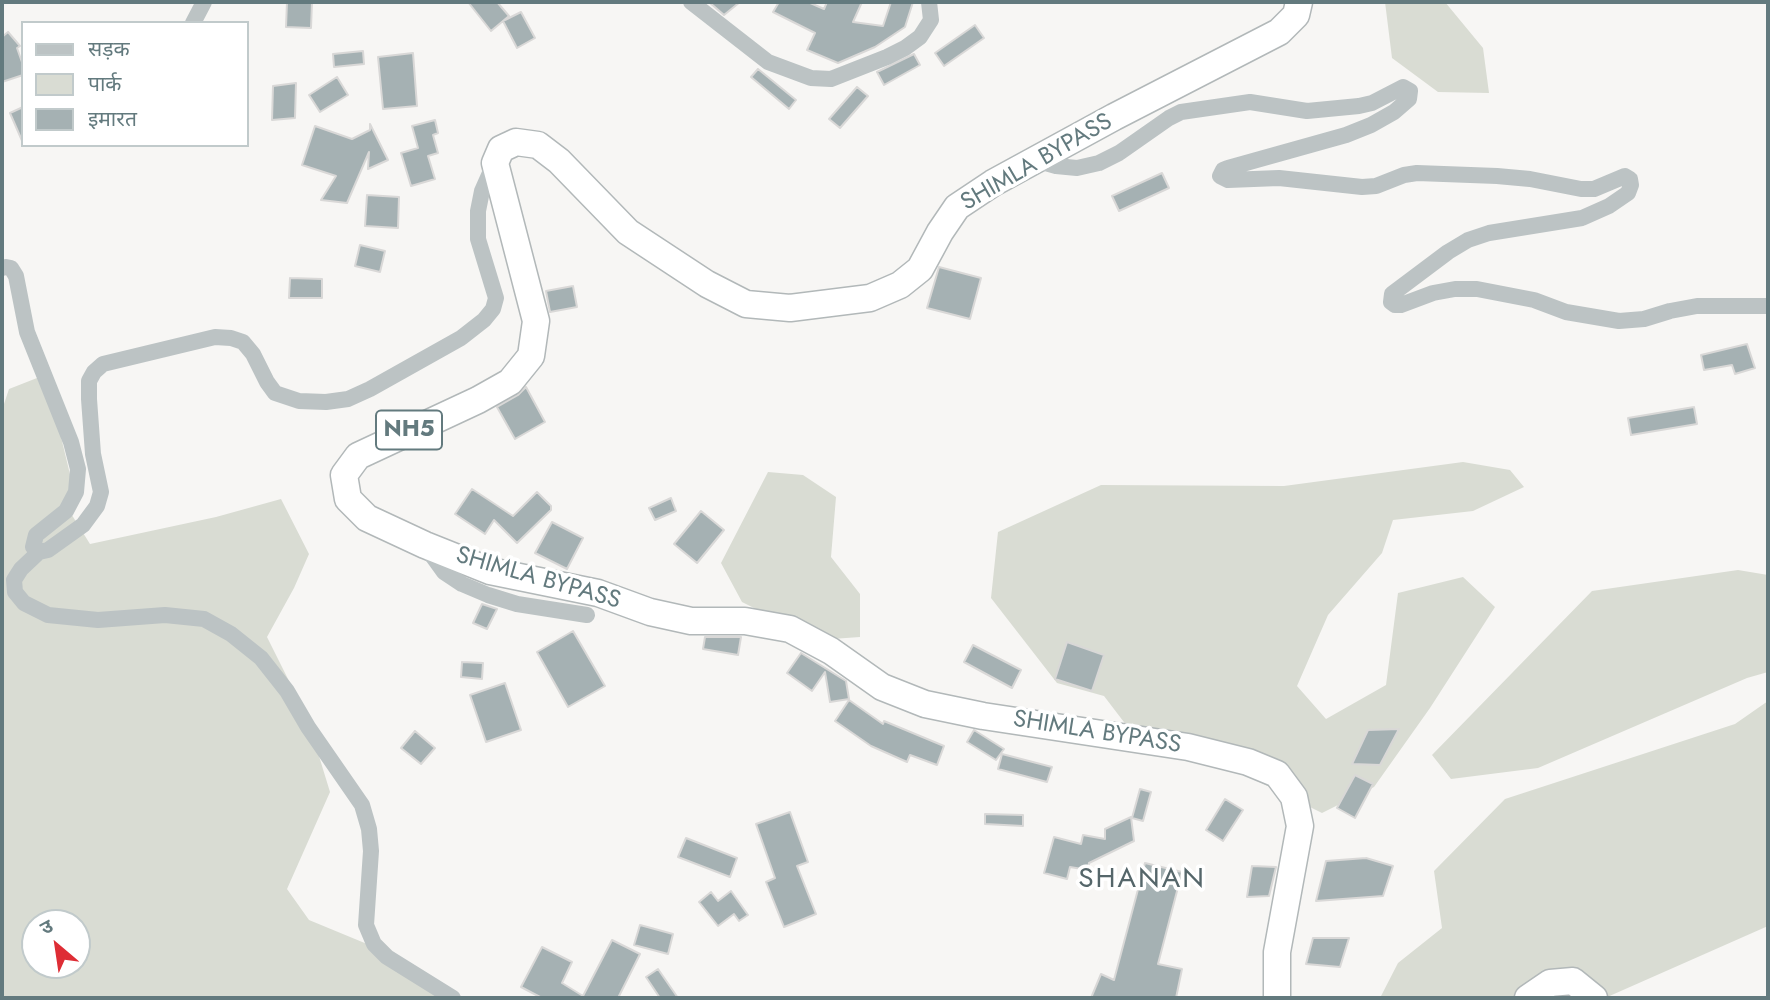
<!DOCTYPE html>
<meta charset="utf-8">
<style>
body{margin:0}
#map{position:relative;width:1770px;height:1000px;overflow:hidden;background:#f7f6f4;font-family:Jost,"Noto Sans Devanagari",sans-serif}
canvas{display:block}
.frame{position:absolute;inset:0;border:4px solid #637a7e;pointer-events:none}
.legend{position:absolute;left:21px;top:21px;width:228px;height:126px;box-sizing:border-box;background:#fff;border:2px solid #c1cacb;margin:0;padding:9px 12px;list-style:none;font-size:21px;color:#637a7e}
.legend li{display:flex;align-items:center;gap:14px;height:35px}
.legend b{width:35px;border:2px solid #c1cacb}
.north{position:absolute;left:21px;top:909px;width:70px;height:70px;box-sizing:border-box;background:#fff;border:2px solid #c1cacb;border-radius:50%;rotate:331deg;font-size:19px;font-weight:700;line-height:28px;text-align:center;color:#637a7e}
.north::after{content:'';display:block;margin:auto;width:24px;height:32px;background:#de2d35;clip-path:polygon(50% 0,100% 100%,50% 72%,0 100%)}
</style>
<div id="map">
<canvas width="1770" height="1000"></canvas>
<div class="frame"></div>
<ul class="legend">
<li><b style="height:9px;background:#bcc3c4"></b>सड़क</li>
<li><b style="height:19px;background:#d9dcd3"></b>पार्क</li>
<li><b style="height:19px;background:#a5b1b3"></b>इमारत</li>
</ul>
<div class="north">उ</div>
</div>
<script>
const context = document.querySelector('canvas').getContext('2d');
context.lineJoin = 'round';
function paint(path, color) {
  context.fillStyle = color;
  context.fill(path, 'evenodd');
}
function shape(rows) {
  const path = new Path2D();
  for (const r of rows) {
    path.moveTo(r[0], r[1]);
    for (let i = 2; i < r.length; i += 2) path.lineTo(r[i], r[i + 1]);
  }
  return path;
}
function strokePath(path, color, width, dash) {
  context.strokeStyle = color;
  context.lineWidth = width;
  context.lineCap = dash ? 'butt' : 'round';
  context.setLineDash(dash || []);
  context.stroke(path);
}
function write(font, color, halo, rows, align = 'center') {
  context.font = font + ' Jost,sans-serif';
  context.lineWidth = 7;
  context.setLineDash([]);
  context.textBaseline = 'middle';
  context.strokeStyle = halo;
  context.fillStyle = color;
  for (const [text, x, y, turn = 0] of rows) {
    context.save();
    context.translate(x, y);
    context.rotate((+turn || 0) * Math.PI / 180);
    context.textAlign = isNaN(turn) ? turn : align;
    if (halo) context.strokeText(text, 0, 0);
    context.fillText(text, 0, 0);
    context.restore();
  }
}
paint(shape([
 [1385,2,1445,2,1483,48,1489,93,1438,92,1392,58],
 [37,378,55,412,74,491,70,512,90,544,216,517,281,499,309,554,294,588,267,637,307,717,330,792,287,889,309,920,384,951,448,998,2,998,2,410,9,389],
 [35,923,77,923,77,965,35,965],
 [1463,462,1510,470,1524,487,1473,511,1393,520,1382,553,1328,615,1297,686,1326,719,1386,685,1398,593,1463,577,1495,607,1430,708,1374,787,1322,813,1203,754,1130,730,1104,696,1057,683,991,598,998,532,1101,485,1284,486],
 [768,472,803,475,836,497,831,557,860,594,860,637,818,640,742,602,721,563],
 [1738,570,1768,575,1768,672,1747,678,1538,768,1451,779,1432,755,1592,591],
 [1768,701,1768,926,1605,998,1380,998,1398,963,1442,928,1434,871,1505,799,1735,724]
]), '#d9dcd3');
const building = shape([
 [287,2,312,2,311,28,286,27,287,2],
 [468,2,497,2,509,16,491,31,468,2],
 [709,2,740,2,724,15,709,2],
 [779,2,808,2,824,9,827,2,862,2,853,22,883,26,891,2,913,2,905,27,875,47,838,63,807,50,815,33,773,12,779,2],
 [521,12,535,38,517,48,503,21,521,12],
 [975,25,984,38,944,66,935,53,975,25],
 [8,32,20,46,17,48,23,65,23,75,2,82,2,37,8,32],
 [363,51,364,64,334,67,333,54,363,51],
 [413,53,417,106,383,109,378,57,413,53],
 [914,54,920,65,884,85,877,72,914,54],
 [758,69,796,100,789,109,751,77,758,69],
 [337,77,348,95,320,112,309,95,337,77],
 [296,83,295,118,272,120,273,86,296,83],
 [857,87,868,96,840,128,829,119,857,87],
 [23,107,23,143,10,113,23,107],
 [435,120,438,133,433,135,438,153,428,156,435,179,411,186,401,153,418,148,412,126,435,120],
 [370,124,388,160,368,169,369,152,347,203,321,200,336,176,302,165,315,126,352,139,370,130,370,124],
 [1162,173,1169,188,1119,211,1112,196,1162,173],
 [367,195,399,197,398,228,365,226,367,195],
 [360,245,385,251,380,272,355,266,360,245],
 [939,267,981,278,970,319,927,308,939,267],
 [290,278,322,279,322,298,289,298,290,278],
 [573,286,577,307,550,312,546,291,573,286],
 [1747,344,1755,368,1735,374,1732,365,1704,370,1701,355,1747,344],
 [526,387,545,422,515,439,497,407,518,395,526,387],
 [1694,407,1697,424,1631,435,1628,418,1694,407],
 [472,489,513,516,537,492,551,506,551,510,517,543,494,520,485,534,455,514,472,489],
 [671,498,676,511,655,520,649,508,671,498],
 [701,511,724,530,697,563,674,544,701,511],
 [552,522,583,538,567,569,535,553,552,522],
 [482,604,497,609,487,629,473,623,482,604],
 [573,631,605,686,568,707,537,652,573,631],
 [705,637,741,637,738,655,703,649,705,637],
 [1067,642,1104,655,1092,691,1055,679,1067,642],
 [973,645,1021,670,1012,688,964,662,973,645],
 [801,653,846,681,849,699,830,702,825,672,812,691,787,673,801,653],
 [462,662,483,663,482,679,461,677,462,662],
 [505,683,521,730,486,742,470,695,505,683],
 [849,700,883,724,884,721,944,746,937,765,910,755,907,762,871,746,835,721,849,700],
 [1399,729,1380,765,1352,764,1368,730,1399,729],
 [974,730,1004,749,996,760,967,742,974,730],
 [415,731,435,748,421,764,401,748,415,731],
 [1002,754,1052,767,1047,782,998,769,1002,754],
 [1355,775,1373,784,1355,818,1337,808,1355,775],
 [1140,789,1151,792,1143,821,1132,818,1140,789],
 [1225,799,1243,810,1223,841,1206,830,1225,799],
 [790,812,808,862,797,866,816,914,784,927,766,882,775,878,756,824,790,812],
 [985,814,1023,815,1023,826,985,824,985,814],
 [1131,817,1134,841,1089,863,1088,870,1070,867,1067,879,1044,873,1054,837,1081,844,1083,835,1105,839,1105,829,1131,817],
 [686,838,737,858,730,877,678,857,686,838],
 [1366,858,1393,866,1383,896,1316,901,1326,861,1366,858],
 [1145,863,1182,872,1158,964,1182,969,1176,998,1091,998,1101,974,1114,980,1145,863],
 [1252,866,1276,867,1269,896,1247,897,1252,866],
 [731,891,748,915,739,921,734,914,718,926,699,902,711,892,718,901,731,891],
 [640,925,673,934,668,954,634,945,640,925],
 [1313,938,1349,938,1340,967,1306,964,1313,938],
 [612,940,640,954,618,998,542,998,521,987,542,947,572,962,562,983,583,996,612,940],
 [658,969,678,998,660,998,646,977,658,969]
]);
paint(building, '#a5b1b3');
strokePath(building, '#d9d8d7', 2);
const trunk = shape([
 [1277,998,1277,952,1300,826,1294,797,1277,774,1248,762,1188,747,983,716,925,704,882,687,831,651,790,629,745,621,691,621,650,612,598,593,490,571,425,545,367,518,348,499,344,475,358,456,478,400,510,382,531,356,536,321,495,163,501,149,516,142,538,145,559,161,628,232,707,284,746,304,790,308,870,298,900,285,920,269,940,232,957,207,993,183,1114,117,1279,32,1296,15,1299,2],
 [1528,998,1550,983,1573,981,1594,998]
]);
strokePath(trunk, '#b2b8b9', 29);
strokePath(shape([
 [691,2,768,62,811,78,831,79,887,57,905,48,920,37,931,20,929,2],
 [193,23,204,2],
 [1035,160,1056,166,1077,168,1099,163,1119,153,1169,118,1181,112,1250,102,1307,111,1359,106,1372,103,1403,87,1410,91,1409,99,1394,112,1371,125,1346,135,1228,168,1223,170,1220,176,1228,180,1279,178,1362,187,1376,186,1404,175,1417,173,1497,176,1530,179,1581,189,1594,189,1625,176,1630,179,1631,185,1628,193,1609,206,1582,218,1489,233,1468,240,1448,252,1392,294,1391,302,1395,305,1401,305,1433,293,1455,289,1477,289,1534,300,1566,312,1619,321,1644,319,1670,311,1697,306,1768,306],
 [2,268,6,267,11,268,16,276,27,332,71,442,78,469,76,492,66,511,36,535,33,547,39,552,48,550,83,525,97,506,101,492,93,454,89,399,89,381,94,372,103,364,215,337,231,338,243,342,253,354,267,382,275,393,299,401,326,402,348,399,370,389,461,338,484,320,493,309,496,298,478,239,478,211,482,191,494,164],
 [426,547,444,572,462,584,488,595,517,604,587,615],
 [39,552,21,569,14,580,15,592,24,603,48,615,98,620,165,615,204,619,231,634,261,658,287,691,308,727,362,805,369,829,371,851,366,925,374,944,387,957,453,998]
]), '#bcc3c4', 16);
strokePath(trunk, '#fff', 26);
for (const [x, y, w] of [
 [409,430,66]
]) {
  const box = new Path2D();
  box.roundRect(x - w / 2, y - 19.5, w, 39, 5);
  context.fillStyle = '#fff';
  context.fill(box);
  strokePath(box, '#637a7e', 2);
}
write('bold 23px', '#637a7e', null, [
 ["NH5",409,430]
]);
write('24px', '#637a7e', '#fff', [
 ["SHIMLA BYPASS",1037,163,-30],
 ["SHIMLA BYPASS",538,579,16],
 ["SHIMLA BYPASS",1097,733,9]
]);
context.letterSpacing = '2px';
write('28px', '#55666a', '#fff', [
 ["SHANAN",1142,880]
]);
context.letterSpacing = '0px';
</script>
